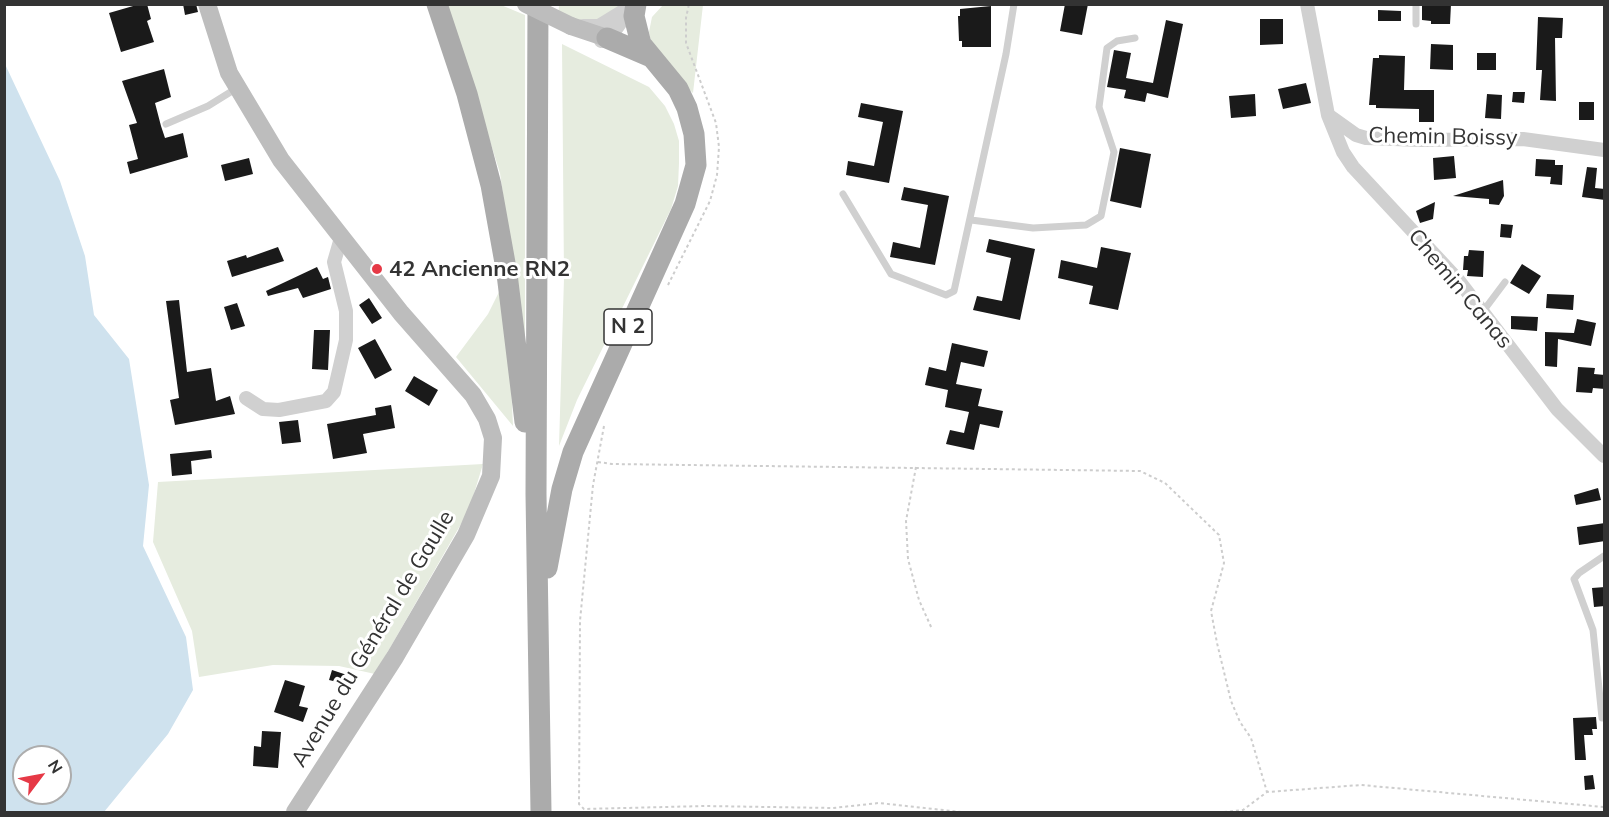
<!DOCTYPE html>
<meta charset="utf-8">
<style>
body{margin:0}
#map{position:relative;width:1609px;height:817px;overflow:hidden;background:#fff;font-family:Mulish,sans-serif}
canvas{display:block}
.frame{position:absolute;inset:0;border:6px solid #333;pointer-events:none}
.north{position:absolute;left:12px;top:745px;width:60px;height:60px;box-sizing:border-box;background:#fff;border:2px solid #adadad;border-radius:50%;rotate:58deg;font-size:16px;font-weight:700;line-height:24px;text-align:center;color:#333}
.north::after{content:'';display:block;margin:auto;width:21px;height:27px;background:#e63946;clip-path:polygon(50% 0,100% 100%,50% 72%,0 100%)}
</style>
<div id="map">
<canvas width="1609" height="817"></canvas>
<div class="frame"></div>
<div class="north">N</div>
</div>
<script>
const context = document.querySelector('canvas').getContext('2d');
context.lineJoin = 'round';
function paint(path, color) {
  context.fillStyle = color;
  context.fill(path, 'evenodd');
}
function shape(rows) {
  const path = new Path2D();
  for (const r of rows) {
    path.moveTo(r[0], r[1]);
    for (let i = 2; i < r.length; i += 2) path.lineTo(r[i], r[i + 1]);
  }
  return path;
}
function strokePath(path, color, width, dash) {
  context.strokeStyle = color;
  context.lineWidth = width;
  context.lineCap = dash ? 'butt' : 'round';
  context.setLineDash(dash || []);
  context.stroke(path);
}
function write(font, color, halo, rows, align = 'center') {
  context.font = font + ' Mulish,sans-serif';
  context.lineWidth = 6;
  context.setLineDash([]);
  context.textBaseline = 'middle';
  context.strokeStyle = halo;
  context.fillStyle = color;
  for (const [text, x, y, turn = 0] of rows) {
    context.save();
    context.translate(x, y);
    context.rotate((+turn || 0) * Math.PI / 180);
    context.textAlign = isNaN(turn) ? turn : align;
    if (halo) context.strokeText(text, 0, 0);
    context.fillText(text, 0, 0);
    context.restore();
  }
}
paint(shape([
 [447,5,501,5,525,15,525,356,500,173],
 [559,5,625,5,607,22,558,19],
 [663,5,703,5,693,93,670,72,651,42,649,32,652,17],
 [562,44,649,87,665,106,674,124,679,141,679,163,678,186,671,209,577,400,559,446,564,278],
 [499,292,510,362,513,426,456,357,488,314],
 [483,464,469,510,375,674,339,666,273,665,199,677,192,631,153,542,158,482]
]), '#e6ecdf');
paint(shape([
 [4,62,60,181,85,256,94,315,129,359,149,485,143,546,186,637,193,690,168,734,104,812,5,812],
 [24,757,60,757,60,793,24,793]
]), '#cfe2ee');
paint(shape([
 [140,4,147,4,151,19,147,21,154,42,121,52,109,13],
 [183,4,196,4,198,12,185,15],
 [1065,4,1088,4,1082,35,1060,31],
 [1422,4,1451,4,1450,24,1431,24,1431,21,1422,20],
 [991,6,991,47,962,47,962,41,959,41,958,16,960,16,960,9],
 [1378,10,1401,11,1401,21,1378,21],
 [1538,17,1563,18,1562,38,1555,38,1556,101,1540,100,1542,70,1536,70],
 [1260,19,1283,19,1283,44,1260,45],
 [1166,20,1183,24,1168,98,1147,93,1145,102,1124,98,1126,90,1107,87,1114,50,1131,53,1126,78,1153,83],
 [1431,44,1453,45,1453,70,1430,69],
 [1477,53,1496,53,1496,70,1477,70],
 [1379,55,1405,56,1404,90,1434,90,1434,122,1419,122,1419,109,1376,108,1376,105,1369,105,1373,58,1379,58],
 [164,69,171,97,155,103,161,126,165,138,183,133,188,157,130,174,127,162,138,159,129,125,137,123,122,81],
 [1306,83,1311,103,1283,109,1278,89],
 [1513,92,1525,92,1524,103,1512,102],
 [1255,94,1256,116,1231,118,1229,96],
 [1487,94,1502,95,1501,119,1485,118],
 [1579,102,1594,102,1594,120,1579,120],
 [861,103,903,111,889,183,846,175,848,161,874,166,883,122,858,117],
 [1120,148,1151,154,1141,208,1110,201],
 [1454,156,1456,178,1434,180,1433,158],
 [249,158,253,174,225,181,221,165],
 [1536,159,1555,160,1555,165,1563,165,1562,185,1550,184,1551,177,1535,176],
 [1587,167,1597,168,1595,188,1605,189,1605,200,1582,197],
 [1503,180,1504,196,1499,205,1489,204,1489,199,1453,196],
 [904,187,949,196,935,265,890,257,893,242,920,248,928,205,901,200],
 [1435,202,1433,219,1420,223,1416,211],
 [1501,224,1513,225,1511,238,1500,237],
 [989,239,1035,249,1020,320,973,310,977,296,1002,301,1011,258,986,252],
 [278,247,284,261,232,277,227,261,246,255,247,258],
 [1101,247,1131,253,1118,310,1089,304,1093,286,1058,278,1061,260,1097,268],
 [1469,250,1484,251,1483,277,1467,276,1468,270,1463,270,1464,256,1468,256],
 [1522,264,1541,276,1529,294,1510,283],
 [317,267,323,279,328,277,331,289,303,298,298,288,268,296,266,291],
 [1547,294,1574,295,1573,310,1546,308],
 [369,298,382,318,372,324,359,305],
 [179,300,187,372,211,368,216,401,230,396,235,414,175,425,170,400,179,398,166,301],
 [237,303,245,326,231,330,224,307],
 [1511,316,1538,317,1537,331,1511,329],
 [1577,319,1596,323,1591,346,1558,339,1557,367,1545,366,1545,332,1574,333],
 [314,330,330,330,328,370,312,369],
 [375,339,392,370,375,379,358,348],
 [952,343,988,351,984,367,961,362,956,384,982,389,978,406,1003,411,999,428,980,424,974,450,946,444,950,430,964,433,969,412,945,407,948,390,925,385,929,367,946,371],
 [1578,367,1595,368,1594,374,1605,375,1605,389,1593,388,1592,393,1576,392],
 [414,376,438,390,429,406,405,391],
 [391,405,395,428,363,434,367,453,333,459,327,424,376,415,375,408],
 [298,420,301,442,282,444,279,422],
 [211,450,212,458,191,461,192,474,172,476,170,454],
 [1598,488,1601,500,1576,505,1574,495],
 [1605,523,1605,541,1579,545,1577,527],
 [1605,587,1605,606,1594,607,1592,588],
 [332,670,347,675,345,684,329,680],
 [285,680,305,686,299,706,308,708,303,722,274,712],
 [1596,717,1597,729,1592,729,1593,735,1584,735,1586,760,1575,760,1573,718],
 [262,731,281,732,278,768,253,766,254,746,261,747],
 [1593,775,1595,789,1585,790,1584,776]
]), '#1a1a1a');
strokePath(shape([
 [668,285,710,201,717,175,719,147,716,123,686,43,686,18,689,4],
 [604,426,593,485,580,621,579,804,584,809,705,806,833,808,879,803,961,812],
 [598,462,612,464,1140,471,1165,483,1219,535,1224,563,1211,611,1217,643,1231,701,1240,722,1251,738,1267,792],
 [916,467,906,521,908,559,919,600,932,629],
 [1224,812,1243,810,1267,792,1361,785,1604,807]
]), '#cdcdcd', 2, [3, 3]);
strokePath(shape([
 [1416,24,1416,4],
 [166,124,208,106,237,88],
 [843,194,891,274,946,295,954,291,1006,54,1014,4],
 [971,220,1033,228,1086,225,1101,216,1114,152,1099,107,1107,48,1117,41,1135,38],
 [1484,310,1505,282],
 [1602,718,1593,630,1574,579,1579,573,1604,556]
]), '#d0d0d0', 7);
strokePath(shape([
 [1307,4,1328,115,1356,135,1366,138,1421,140,1523,139,1604,150],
 [583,26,599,26,625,10],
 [601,41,616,29,634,4],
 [1328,115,1343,152,1353,167,1459,281,1557,409,1604,456],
 [246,398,263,409,279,410,326,401,334,392,346,340,346,311,334,262,341,238]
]), '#d0d0d0', 14);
strokePath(shape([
 [207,4,229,73,281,160,401,313,473,395,487,419,493,438,491,476,466,535,395,657,295,812],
 [571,26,607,38]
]), '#bdbdbd', 18);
strokePath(shape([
 [437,4,467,94,491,185,507,274,525,422],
 [538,4,536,494,541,812],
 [607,38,649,56],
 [547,568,562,489,573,452,685,204,696,165,694,134,687,108,678,89,641,44,634,16,636,4]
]), '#ababab', 21);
strokePath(shape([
 [526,4,571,26]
]), '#bdbdbd', 18);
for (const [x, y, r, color] of [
 [377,269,6,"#e63946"]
]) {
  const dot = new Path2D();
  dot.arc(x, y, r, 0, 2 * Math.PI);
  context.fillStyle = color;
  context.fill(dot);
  strokePath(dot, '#fff', 2);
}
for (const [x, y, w] of [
 [628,327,48]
]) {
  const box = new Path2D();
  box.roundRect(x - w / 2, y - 18, w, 36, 4.5);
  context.fillStyle = '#fff';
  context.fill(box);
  strokePath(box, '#333', 1.5);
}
write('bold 21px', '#333', null, [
 ["N 2",628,327]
]);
write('22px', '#333', '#fff', [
 ["Chemin Boissy",1443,137,1],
 ["Chemin Canas",1460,289,50],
 ["Avenue du Général de Gaulle",373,639,-59]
]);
write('bold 22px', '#333', '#fff', [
 ["42 Ancienne RN2",389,269]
], 'left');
</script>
